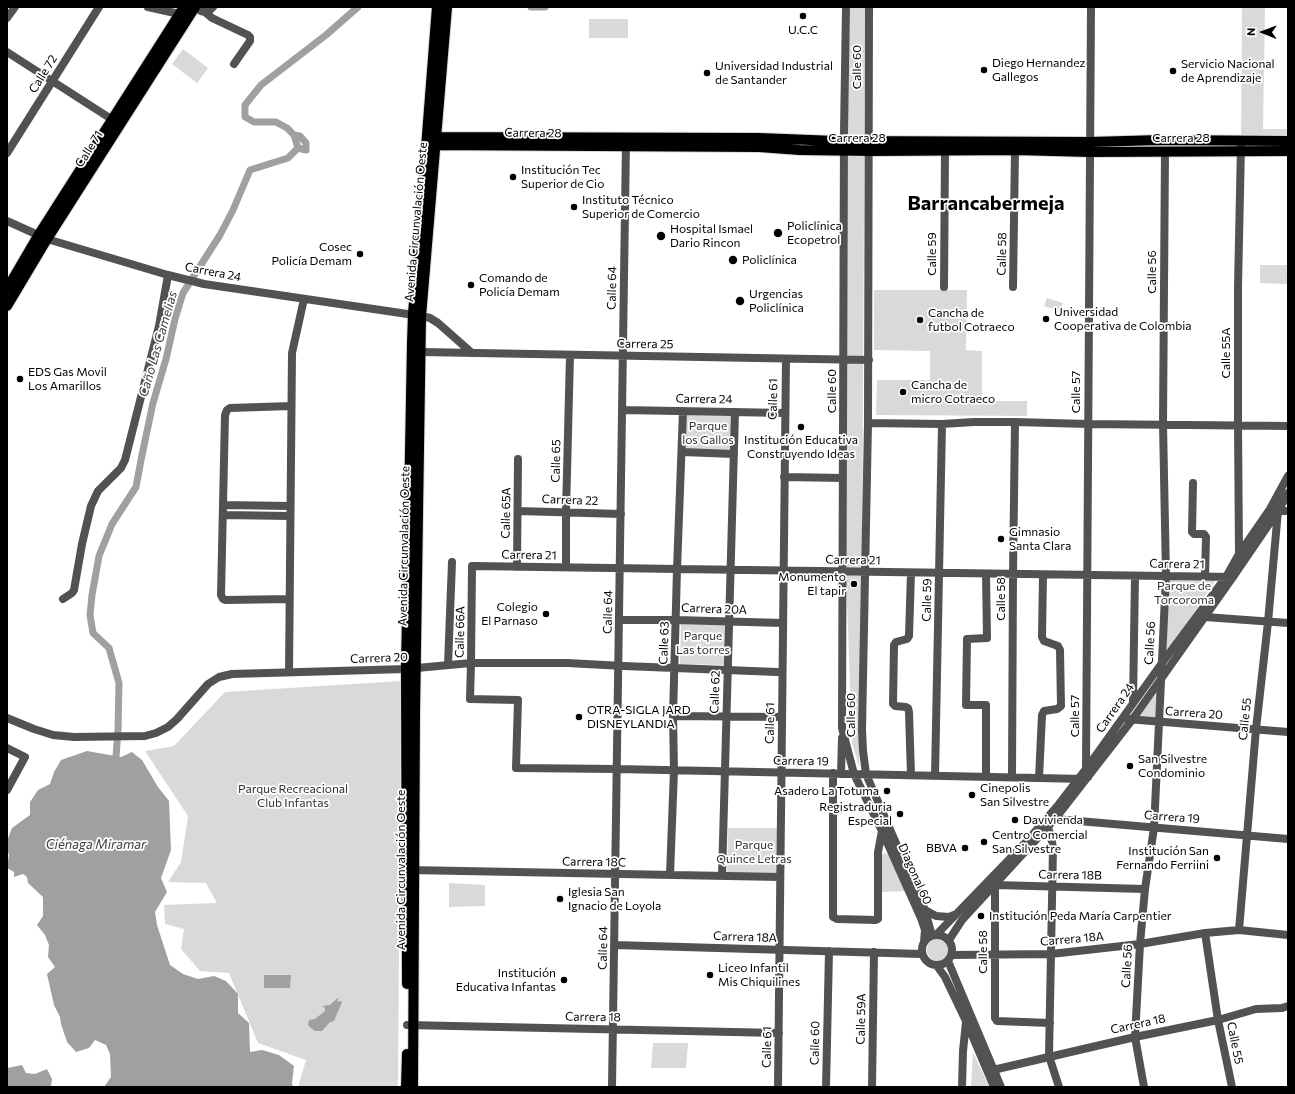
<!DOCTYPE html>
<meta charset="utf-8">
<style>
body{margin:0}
#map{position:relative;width:1295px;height:1094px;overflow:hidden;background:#fff;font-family:Commissioner,sans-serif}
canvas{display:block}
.frame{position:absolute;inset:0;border:8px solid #000;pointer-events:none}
.north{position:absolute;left:1243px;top:12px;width:40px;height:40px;-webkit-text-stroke:3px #fff;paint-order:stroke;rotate:271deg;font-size:11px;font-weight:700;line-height:16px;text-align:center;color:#000}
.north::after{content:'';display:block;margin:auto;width:14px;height:18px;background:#000;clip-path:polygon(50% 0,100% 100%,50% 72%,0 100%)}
</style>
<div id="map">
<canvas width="1295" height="1094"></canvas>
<div class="frame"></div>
<div class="north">N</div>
</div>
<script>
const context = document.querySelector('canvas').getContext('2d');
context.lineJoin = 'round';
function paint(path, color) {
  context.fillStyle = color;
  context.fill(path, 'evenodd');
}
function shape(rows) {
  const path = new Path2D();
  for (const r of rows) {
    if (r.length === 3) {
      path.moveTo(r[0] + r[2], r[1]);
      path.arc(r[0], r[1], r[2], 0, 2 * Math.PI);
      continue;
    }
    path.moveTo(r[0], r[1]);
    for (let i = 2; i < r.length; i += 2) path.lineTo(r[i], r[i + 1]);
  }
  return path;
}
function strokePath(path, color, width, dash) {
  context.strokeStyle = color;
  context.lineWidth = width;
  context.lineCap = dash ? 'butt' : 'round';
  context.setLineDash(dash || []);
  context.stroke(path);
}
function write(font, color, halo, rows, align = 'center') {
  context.font = font + ' Commissioner,sans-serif';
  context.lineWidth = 3.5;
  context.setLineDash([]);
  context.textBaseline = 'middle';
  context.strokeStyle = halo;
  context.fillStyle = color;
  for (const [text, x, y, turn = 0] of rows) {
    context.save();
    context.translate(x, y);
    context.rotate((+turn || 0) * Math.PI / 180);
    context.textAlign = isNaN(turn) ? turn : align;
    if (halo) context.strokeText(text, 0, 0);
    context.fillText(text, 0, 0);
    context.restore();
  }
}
paint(shape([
 [848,7,865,7,862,586,861,705,859,767,852,743,846,572],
 [1242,7,1265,7,1263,129,1288,129,1288,141,1241,141],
 [589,19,628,19,628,38,589,38],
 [183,49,208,68,197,83,172,64],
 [1260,265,1288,265,1288,284,1260,283],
 [874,290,967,290,966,350,982,351,982,401,1027,401,1027,416,876,415,877,380,930,380,930,351,874,350],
 [1047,298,1063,303,1060,311,1044,306],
 [685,415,732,416,731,452,684,450],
 [1165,574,1219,575,1167,653],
 [681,623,727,623,727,665,680,664],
 [401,681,398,1087,298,1087,306,1060,258,1043,229,973,200,971,181,949,184,929,165,924,164,905,217,903,206,883,168,882,181,862,188,816,145,751,174,746,225,692],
 [1158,691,1157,718,1136,718],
 [728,828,781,828,780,876,727,875],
 [886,853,888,855,906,891,879,892,880,854],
 [449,883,485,885,485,906,449,907],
 [938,950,11],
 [653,1043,688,1043,686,1068,651,1068],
 [973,1052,989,1087,971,1087]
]), '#d9d9d9');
paint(shape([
 [87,751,121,757,132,752,142,760,158,787,169,801,171,850,161,878,167,892,155,912,157,925,170,965,183,974,198,979,214,976,226,981,238,994,238,1013,249,1023,250,1052,262,1050,279,1055,294,1066,292,1083,293,1087,104,1087,111,1077,110,1054,106,1045,95,1040,89,1048,76,1052,67,1042,61,1024,60,1017,54,1005,47,974,55,967,48,957,49,945,45,935,37,925,43,916,43,897,28,883,27,877,23,874,14,877,14,872,7,868,9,855,7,850,7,841,12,828,30,815,30,802,38,790,50,784,54,772,61,760],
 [264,975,291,975,290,988,264,988],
 [339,997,337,1002,341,1001,342,1002,334,1021,330,1022,322,1031,315,1031,311,1028,308,1025,309,1020,315,1019,325,1011,325,1008,322,1006,330,1005],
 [22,1065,26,1073,35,1074,47,1069,52,1079,51,1087,7,1087,7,1068]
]), '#a0a0a0');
strokePath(shape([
 [531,7,545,7],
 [294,135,300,136,306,143,306,150,298,148],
 [116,757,118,730,119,683,109,648,93,633,90,615,92,595,99,556,112,524,136,487,142,455,153,403,166,359,175,319,183,293,220,235,233,210,250,170,288,158,298,148,294,135,287,128,276,122,254,122,245,117,245,105,261,85,326,35,358,7]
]), '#a0a0a0', 7);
const major = shape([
 [430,137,759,138,836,141,1090,142,1160,140,1288,141],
 [429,145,759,147,800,150,873,151,1015,150,1090,152,1288,151],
 [7,289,38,236,184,7],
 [7,306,47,239,195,7],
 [407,984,406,669,412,343,413,314,437,7],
 [406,1087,407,1054],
 [413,1087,415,712,421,316,447,7]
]);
strokePath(major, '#dbdbdb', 12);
strokePath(shape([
 [148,7,184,15],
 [846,7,844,132,842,728,854,774,882,831,921,918,925,930,924,942],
 [869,7,868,423,862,730,863,751,866,774,925,910,932,936],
 [201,11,205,12,210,10,213,7],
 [205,12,212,18,248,35,250,37,250,41,234,64],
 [7,18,15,7],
 [7,52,116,122],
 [7,153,99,7],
 [7,221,47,239,168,275,204,284,421,316,430,318,438,323,472,353],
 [944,287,945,150],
 [1013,287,1015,150],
 [421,352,869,360],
 [623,410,785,413],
 [868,423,942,424,974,422,1015,422,1088,424,1288,426],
 [682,452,734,454],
 [784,477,843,478],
 [1193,483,1192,532,1194,534,1204,534,1206,537,1205,577],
 [223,505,289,506],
 [518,511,621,514],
 [223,515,290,516],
 [1239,554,1238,425,1238,287,1241,145],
 [517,567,518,459],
 [566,567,566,512,570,355],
 [911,573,909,636,907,639,896,642,894,645,893,704,895,706,906,707,908,708,909,712,911,775],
 [63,599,72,593,74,590,82,544,91,506,98,491,121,468,125,460,159,326,168,275],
 [289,599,225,600,223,599,221,595,225,415,227,410,230,408,291,406],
 [1205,617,1288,623],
 [620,620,676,620,783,623],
 [448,665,452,562],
 [289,672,292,353,304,299],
 [1133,703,1135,576],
 [673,716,782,717],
 [7,718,34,729,53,735,74,737,145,736,156,733,168,727,177,719,208,684,219,677,232,674,406,669,471,663,567,663,624,666,777,672],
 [1127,719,1288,732],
 [7,748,25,757,7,790],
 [833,773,833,917,837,919,876,920,878,919,878,852,882,831],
 [841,774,842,738],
 [935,776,942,424],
 [986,777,986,705,966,705,967,639,987,638,986,574],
 [1012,777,1013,574,1015,422],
 [1088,777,1086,769,1091,7],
 [1039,778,1042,715,1044,711,1057,709,1061,706,1060,650,1058,646,1044,641,1042,637,1043,575],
 [1085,779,617,769,516,768,518,700,470,699,471,663,472,566,1233,577],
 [1055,819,1288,839],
 [1048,828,1051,836,1053,848,1049,1056,1059,1087],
 [409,870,780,877],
 [670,875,674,770,673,716,677,569,683,411],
 [722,876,735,412],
 [925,910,936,916,949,917,954,915],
 [1239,930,1256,729,1268,622,1278,511,1288,511],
 [1205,933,1218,1020,1232,1087],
 [937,934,1026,842,1059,804,1086,769,1162,663,1226,577,1239,554,1270,509,1288,476],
 [937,950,15],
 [949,940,962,920,1055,819,1132,720,1233,577,1278,511,1288,493],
 [615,945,922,954],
 [952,955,1051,954,1140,944,1205,933,1239,930,1288,935],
 [948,961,1001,1087],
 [937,966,945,977,966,1021,994,1087],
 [1050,1023,997,1021,995,1018,995,885,1145,889],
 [407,1025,779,1033],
 [993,1070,1135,1037,1218,1020,1256,1009,1282,1008,1288,1006],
 [612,1087,626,142],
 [778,1087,786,359],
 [826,1087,829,951],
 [872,1087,874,952],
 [962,1087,963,1051,966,1022],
 [1144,1087,1135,1037,1140,944,1145,889,1154,828,1166,576,1163,424,1165,151]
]), '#525252', 8);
strokePath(major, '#000', 10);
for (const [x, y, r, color] of [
 [803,16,4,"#000"],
 [984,70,4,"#000"],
 [1173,71,4,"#000"],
 [707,73,4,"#000"],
 [513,177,4,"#000"],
 [574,207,4,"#000"],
 [778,233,5,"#000"],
 [661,236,5,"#000"],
 [360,254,4,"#000"],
 [733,260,5,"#000"],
 [471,285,4,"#000"],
 [740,301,5,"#000"],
 [1046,319,4,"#000"],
 [920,320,4,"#000"],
 [20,379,4,"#000"],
 [903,392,4,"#000"],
 [801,427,4,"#000"],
 [1001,539,4,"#000"],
 [854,584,4,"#000"],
 [546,614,4,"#000"],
 [579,717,4,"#000"],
 [1130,766,4,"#000"],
 [887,791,4,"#000"],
 [972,795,4,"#000"],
 [900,814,4,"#000"],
 [1015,820,4,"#000"],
 [984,842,4,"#000"],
 [965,848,4,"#000"],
 [1217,858,4,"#000"],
 [560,899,4,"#000"],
 [981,916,4,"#000"],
 [710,975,4,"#000"],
 [564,980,4,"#000"]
]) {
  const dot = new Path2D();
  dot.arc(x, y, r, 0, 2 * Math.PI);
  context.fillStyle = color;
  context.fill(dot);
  strokePath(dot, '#fff', 1.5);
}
write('12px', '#000', '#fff', [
 ["U.C.C",803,30,"center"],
 ["Diego Hernandez",992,63],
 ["Gallegos",992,77],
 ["Servicio Nacional",1181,64],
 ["de Aprendizaje",1181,78],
 ["Universidad Industrial",715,66],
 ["de Santander",715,80],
 ["Institución Tec",521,170],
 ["Superior de Cio",521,184],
 ["Instituto Técnico",582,200],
 ["Superior de Comercio",582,214],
 ["Policlínica",787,226],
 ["Ecopetrol",787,240],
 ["Hospital Ismael",670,229],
 ["Dario Rincon",670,243],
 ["Cosec",352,247,"right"],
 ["Policía Demam",352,261,"right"],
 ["Policlínica",742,260],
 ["Comando de",479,278],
 ["Policía Demam",479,292],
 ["Urgencias",749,294],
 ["Policlínica",749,308],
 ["Universidad",1054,312],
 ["Cooperativa de Colombia",1054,326],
 ["Cancha de",928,313],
 ["futbol Cotraeco",928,327],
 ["EDS Gas Movil",28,372],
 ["Los Amarillos",28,386],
 ["Cancha de",911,385],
 ["micro Cotraeco",911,399],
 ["Institución Educativa",801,440,"center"],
 ["Construyendo Ideas",801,454,"center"],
 ["Gimnasio",1009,532],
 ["Santa Clara",1009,546],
 ["Monumento",846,577,"right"],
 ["El tapir",846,591,"right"],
 ["Colegio",538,607,"right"],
 ["El Parnaso",538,621,"right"],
 ["OTRA-SIGLA JARD",587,710],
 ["DISNEYLANDIA",587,724],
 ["San Silvestre",1138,759],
 ["Condominio",1138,773],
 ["Cinepolis",980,788],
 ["San Silvestre",980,802],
 ["Asadero La Totuma",879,791,"right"],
 ["Registraduria",892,807,"right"],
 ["Especial",892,821,"right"],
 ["Davivienda",1023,820],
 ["Centro Comercial",992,835],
 ["San Silvestre",992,849],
 ["BBVA",957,848,"right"],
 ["Institución San",1209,851,"right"],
 ["Fernando Ferriini",1209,865,"right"],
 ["Iglesia San",568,892],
 ["Ignacio de Loyola",568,906],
 ["Institución Peda María Carpentier",989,916],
 ["Liceo Infantil",718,968],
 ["Mis Chiquilines",718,982],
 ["Institución",556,973,"right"],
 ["Educativa Infantas",556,987,"right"]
], 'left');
write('12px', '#000', '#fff', [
 ["Calle 60",857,67,-90],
 ["Calle 72",43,74,-58],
 ["Carrera 28",533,133,1],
 ["Carrera 28",857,138],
 ["Carrera 28",1181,138],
 ["Calle 71",89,149,-58],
 ["Avenida Circunvalación Oeste",416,222,-85],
 ["Calle 59",932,254,-90],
 ["Calle 58",1002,254,-89],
 ["Carrera 24",213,272,11],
 ["Calle 56",1152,272,-90],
 ["Calle 64",612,288,-89],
 ["Carrera 25",645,344,1],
 ["Calle 55A",1226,353,-90],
 ["Calle 60",832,391,-90],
 ["Calle 57",1076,392,-90],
 ["Carrera 24",704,399,1],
 ["Calle 61",773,399,-89],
 ["Calle 65",556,461,-89],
 ["Carrera 22",570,500,2],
 ["Calle 65A",506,513,-89],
 ["Avenida Circunvalación Oeste",404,546,-89],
 ["Carrera 21",529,555,1],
 ["Carrera 21",853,560,1],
 ["Carrera 21",1177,564,1],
 ["Calle 58",1001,599,-90],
 ["Calle 59",927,600,-89],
 ["Carrera 20A",714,609,2],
 ["Calle 64",608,612,-89],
 ["Calle 66A",460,632,-89],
 ["Calle 63",664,643,-88],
 ["Calle 56",1150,643,-87],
 ["Carrera 20",379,658,-2],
 ["Calle 62",715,692,-88],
 ["Carrera 24",1115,708,-55],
 ["Carrera 20",1194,713,4],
 ["Calle 60",851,715,-90],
 ["Calle 57",1075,716,-90],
 ["Calle 55",1245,719,-84],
 ["Calle 61",770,723,-89],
 ["Carrera 19",801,761,1],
 ["Carrera 19",1172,817,4],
 ["Carrera 18C",594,862,1],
 ["Avenida Circunvalación Oeste",401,870,-90],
 ["Diagonal 60",915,874,66],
 ["Carrera 18B",1070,875,1],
 ["Carrera 18A",745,937,2],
 ["Carrera 18A",1072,939,-5],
 ["Calle 64",603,948,-89],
 ["Calle 58",983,952,-90],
 ["Calle 56",1127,966,-87],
 ["Carrera 18",593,1017,1],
 ["Calle 59A",861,1019,-89],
 ["Carrera 18",1138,1024,-12],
 ["Calle 60",815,1043,-89],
 ["Calle 55",1235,1043,79],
 ["Calle 61",767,1047,-89]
]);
write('12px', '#303030', '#fff', [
 ["Parque",708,426],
 ["los Gallos",708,440],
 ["Parque de",1184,586],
 ["Torcoroma",1184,600],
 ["Parque",703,636],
 ["Las torres",703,650],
 ["Parque Recreacional",293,789],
 ["Club Infantas",293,803],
 ["Parque",754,845],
 ["Quince Letras",754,859]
]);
write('italic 13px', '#414141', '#fff', [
 ["Caño Las Camelias",158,344,-74],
 ["Ciénaga Miramar",96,845]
]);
write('bold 20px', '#000', '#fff', [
 ["Barrancabermeja",986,203]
]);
</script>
